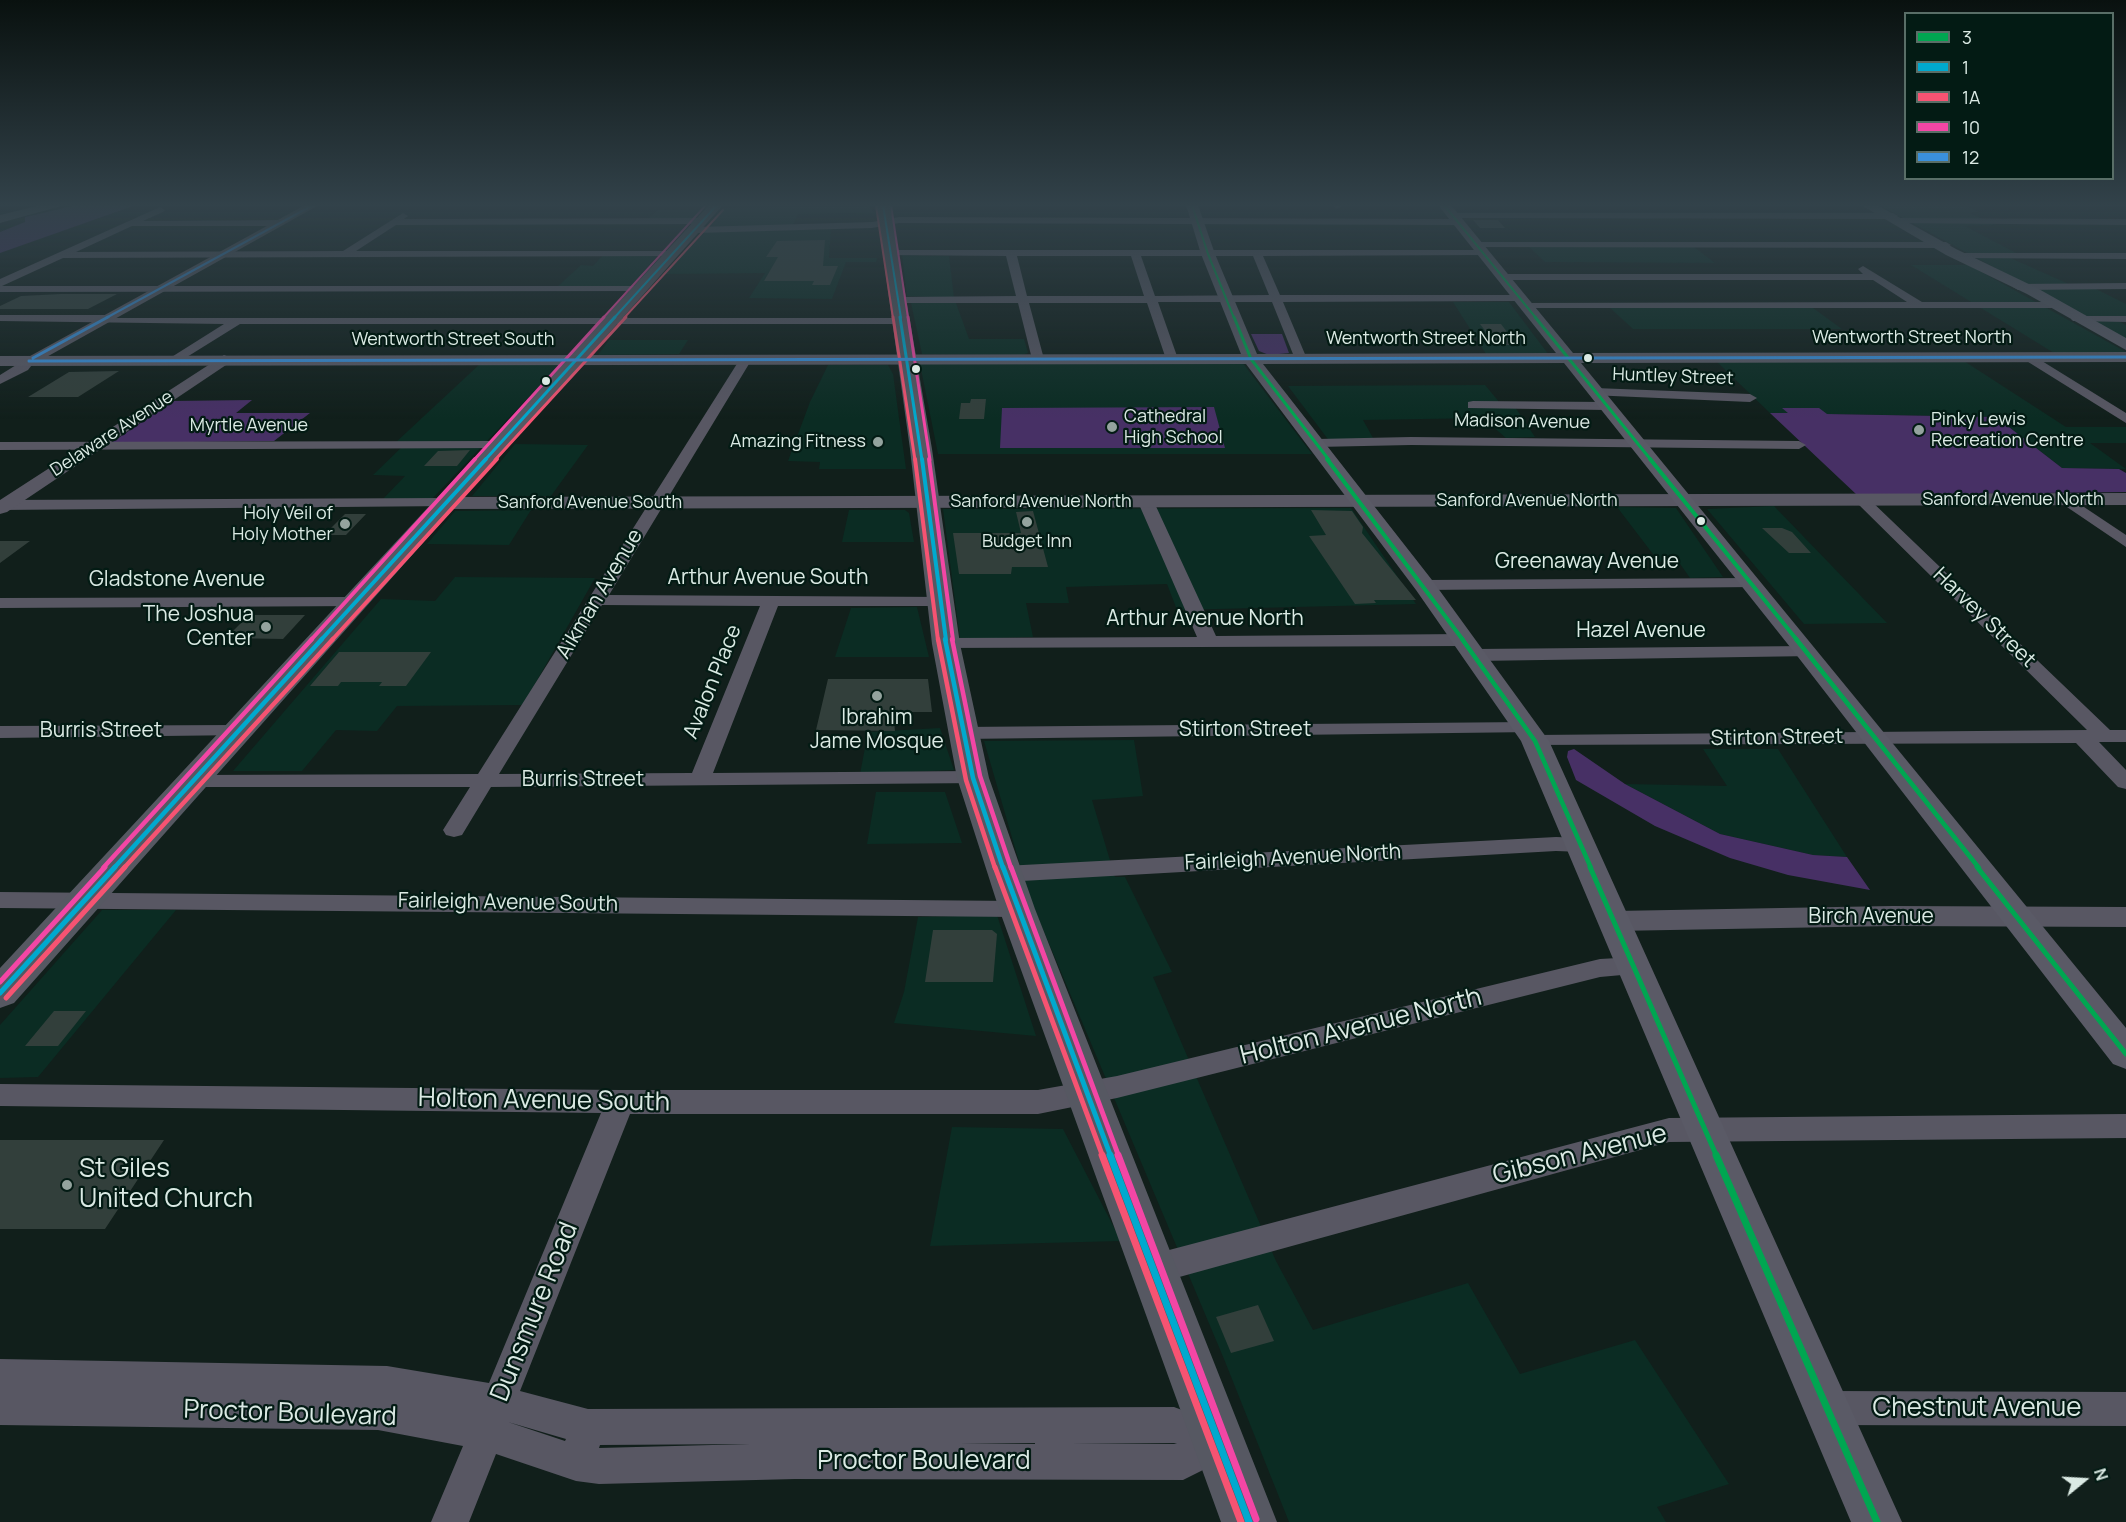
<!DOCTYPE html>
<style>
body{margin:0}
#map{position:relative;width:2126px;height:1522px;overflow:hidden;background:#111f1b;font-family:Manrope,sans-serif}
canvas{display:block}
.legend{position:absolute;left:1904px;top:12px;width:210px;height:168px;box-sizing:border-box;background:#031b14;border:2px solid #596e67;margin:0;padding:8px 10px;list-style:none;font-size:18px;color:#dbeae4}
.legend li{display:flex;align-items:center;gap:12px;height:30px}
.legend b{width:30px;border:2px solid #596e67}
.north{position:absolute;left:2054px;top:1450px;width:60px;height:60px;-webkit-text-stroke:4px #031b14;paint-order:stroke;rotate:72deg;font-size:16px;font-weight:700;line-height:24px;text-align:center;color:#dbeae4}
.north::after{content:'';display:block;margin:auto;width:21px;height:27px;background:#dbeae4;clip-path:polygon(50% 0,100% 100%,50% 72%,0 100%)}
</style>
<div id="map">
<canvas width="2126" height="1522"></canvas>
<ul class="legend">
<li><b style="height:8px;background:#00a651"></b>3</li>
<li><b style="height:8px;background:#00a9ce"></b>1</li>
<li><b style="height:8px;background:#f65372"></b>1A</li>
<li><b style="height:8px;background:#f346a5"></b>10</li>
<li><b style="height:8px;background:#3a90db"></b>12</li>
</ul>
<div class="north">N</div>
</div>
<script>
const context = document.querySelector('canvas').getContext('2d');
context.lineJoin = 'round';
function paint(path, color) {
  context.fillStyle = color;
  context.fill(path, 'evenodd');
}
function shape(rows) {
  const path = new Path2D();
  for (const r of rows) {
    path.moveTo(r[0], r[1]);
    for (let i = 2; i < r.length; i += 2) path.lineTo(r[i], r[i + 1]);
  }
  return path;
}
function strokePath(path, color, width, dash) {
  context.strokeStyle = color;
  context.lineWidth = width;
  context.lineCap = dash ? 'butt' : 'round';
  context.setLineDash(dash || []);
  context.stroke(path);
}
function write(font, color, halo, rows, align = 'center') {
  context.font = font + ' Manrope,sans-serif';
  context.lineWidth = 4.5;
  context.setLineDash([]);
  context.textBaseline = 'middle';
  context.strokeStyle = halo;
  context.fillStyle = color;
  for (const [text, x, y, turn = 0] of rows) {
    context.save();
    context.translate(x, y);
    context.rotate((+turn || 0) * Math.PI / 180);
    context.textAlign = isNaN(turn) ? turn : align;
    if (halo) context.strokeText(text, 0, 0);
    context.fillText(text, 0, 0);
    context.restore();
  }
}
paint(shape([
 [1879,205,1966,206,1979,212,1970,213,1995,225,1965,226,2020,255,2006,256,2071,285,2088,285,2126,304,2126,317,2112,318,2126,325,2126,339],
 [869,206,874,213,798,214,793,225,710,227,724,208],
 [658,210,703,210,694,220,647,219],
 [831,229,829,258,877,258,876,262,846,262,832,299,749,298,765,273,665,274,705,232],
 [1529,247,1694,247,1715,263,1545,262],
 [603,255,658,255,630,287,556,288,581,265,593,266],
 [902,255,949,256,954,298,907,296],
 [1911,265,1969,265,2126,352,2054,353],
 [1453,302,1509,302,1549,355,1486,354],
 [911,303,956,303,969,339,1024,339,1028,353,1022,355,922,354],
 [1609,307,1813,308,1842,329,1633,329],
 [609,340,688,340,679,354,598,355],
 [1716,361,1964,361,2066,427,2126,427,2126,443,2090,443,2126,469,2062,468,1996,417,1770,413],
 [1242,362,1312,454,938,454,920,364],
 [481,363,560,364,432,499,383,499,405,476,373,475,405,444,394,444],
 [828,365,888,365,893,374,906,469,819,469,820,462,788,461,810,402],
 [1485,385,1500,403,1513,404,1535,437,1506,438,1483,418,1363,420,1377,445,1333,446,1288,386],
 [515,444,588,445,551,496,472,496],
 [1774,506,1887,623,1804,624,1707,509],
 [1617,507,1676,508,1723,577,1690,578,1678,561,1659,562],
 [1351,508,1416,604,1177,610,1167,584,1066,587,1069,603,1026,603,1033,637,960,639,943,509],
 [531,510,509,545,427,544,455,511],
 [849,510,905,510,909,513,914,542,842,542],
 [455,577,595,578,523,705,397,706,377,731,336,730,302,771,233,771,381,599,435,601],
 [917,607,929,657,835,657,851,608],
 [940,728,954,770,860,774,868,732],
 [1134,740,1143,796,1092,800,1115,877,1125,877,1172,972,1153,977,1276,1261,1313,1330,1468,1283,1520,1374,1635,1340,1729,1484,1657,1507,1666,1522,1289,1522,1224,1359,1029,896,984,741],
 [1703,749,1778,749,1847,857,1813,855,1720,834,1625,784,1727,786],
 [876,792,945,792,962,843,867,844],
 [102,910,176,910,38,1077,0,1078,0,1025],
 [997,915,1036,1036,894,1023,904,992,918,917],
 [952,1127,1063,1129,1121,1241,930,1246]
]), '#0b2c23');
paint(shape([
 [77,205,136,205,0,253,0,232,25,222,25,217],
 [1251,334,1282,334,1289,353,1269,355,1259,351],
 [252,400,236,413,310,413,274,441,111,443,173,401],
 [1214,407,1225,448,1000,448,1002,408],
 [1782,408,1819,408,1827,414,1996,417,2062,468,2119,469,2126,473,2126,492,1857,495,1770,413,1788,413],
 [1574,749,1625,784,1720,834,1813,855,1847,857,1870,890,1788,875,1730,858,1655,826,1576,780,1567,757,1568,751]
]), '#473065');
paint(shape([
 [1473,220,1498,220,1505,228,1480,228],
 [825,240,823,266,838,266,830,285,812,285,814,281,764,281,778,257,766,257,777,241],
 [61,294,117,294,88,309,0,309,0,306,21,296],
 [1480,324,1501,324,1517,345,1496,345],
 [119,371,78,397,28,397,69,372],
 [971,399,986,399,984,419,959,419,961,403,970,403],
 [470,450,457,466,424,466,438,451],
 [1311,510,1352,511,1363,527,1362,533,1416,600,1374,600,1376,603,1355,604,1309,536,1326,535],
 [1033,511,1048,567,1012,567,1011,574,959,574,953,533,1021,533,1016,512],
 [345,514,366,514,346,535,324,535],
 [1762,528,1782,528,1792,532,1811,553,1789,553],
 [0,541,30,541,0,563],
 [249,615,305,615,283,639,226,638],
 [339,652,431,652,406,686,379,686,382,682,341,682,338,686,310,686],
 [828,679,928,679,932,712,893,712,895,731,816,730],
 [933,930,992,930,997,934,993,982,925,982],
 [54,1011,86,1011,58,1046,25,1046],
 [0,1140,164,1140,105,1229,0,1229],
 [1258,1305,1274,1341,1231,1353,1216,1317]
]), '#323f3b');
paint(shape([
 [1332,205,1342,205,1342,206,1337,209,1332,205],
 [160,207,165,210,163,212,143,221,280,220,285,223,280,226,132,226,76,252,343,251,403,213,408,216,404,219,703,218,708,221,703,224,396,225,356,251,678,251,679,253,674,256,63,258,2,286,645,286,645,290,641,291,0,292,0,279,160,207],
 [1452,213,1893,213,1898,216,1893,219,1449,218,1449,214,1452,213],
 [899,217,1457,219,1462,222,1457,225,899,223,872,228,696,233,691,230,696,227,872,222,899,217],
 [1896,218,2126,219,2126,225,1893,223,1893,219,1896,218],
 [1476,242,1946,242,1951,245,1946,248,1473,247,1473,243,1476,242],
 [889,250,1483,250,1488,253,1487,255,1263,256,1280,295,1519,295,1525,298,1519,301,1283,302,1307,359,1301,363,1295,359,1272,302,1158,302,1178,359,1172,363,1166,359,1147,303,1029,303,1044,359,1038,363,1032,359,1018,303,898,303,892,300,898,297,1016,296,1006,256,885,255,884,253,889,250],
 [1017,256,1131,256,1144,296,1027,296,1017,256],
 [1141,256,1253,256,1269,295,1155,296,1141,256],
 [1962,253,2126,253,2126,259,1958,258,1957,256,1962,253],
 [1863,266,1922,302,2053,302,2059,305,2053,308,1525,308,1519,305,1521,303,1907,302,1873,280,1502,280,1497,277,1502,274,1863,274,1858,269,1863,266],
 [2126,283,2126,289,2018,290,2013,287,2018,284,2126,283],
 [0,315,105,315,110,318,900,318,906,321,900,324,240,324,174,365,170,364,170,358,224,324,0,321,0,315],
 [2077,316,2126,316,2126,322,2073,321,2071,319,2077,316],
 [2029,353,2126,413,2126,423,2025,360,2023,357,2029,353],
 [746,355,752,359,609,595,946,597,949,601,946,605,940,606,778,606,713,773,973,771,981,773,984,778,981,783,491,787,462,835,454,837,446,835,443,830,470,787,184,787,181,782,184,777,192,775,478,774,740,359,746,355],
 [602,605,760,606,692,773,499,774,602,605],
 [29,357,35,361,28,370,0,384,0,375,29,357],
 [1595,388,1750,394,1757,398,1750,402,1590,395,1588,392,1595,388],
 [1473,401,1607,402,1614,406,1607,410,1468,408,1468,402,1473,401],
 [1411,437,1799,441,1806,445,1799,449,1411,445,1317,447,1310,443,1317,439,1411,437],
 [498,441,503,442,503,448,0,450,0,442,498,441],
 [1862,495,1867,497,2110,730,2126,730,2126,742,2099,742,2126,770,2126,789,2118,787,2076,743,1528,745,1525,741,1528,737,1535,735,2087,730,1857,503,1854,500,1862,495],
 [2066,495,2126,535,2126,547,2061,503,2058,500,2066,495],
 [1146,497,1154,502,1216,636,1464,634,1473,640,1464,646,939,648,937,644,946,638,1197,637,1138,502,1146,497],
 [446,498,451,500,454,503,451,506,0,510,0,500,446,498],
 [1750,578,1756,579,1759,583,1756,587,1424,590,1415,585,1424,580,1750,578],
 [355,597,364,602,361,606,0,608,0,598,355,597],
 [1807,646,1816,652,1814,656,1475,661,1466,655,1475,649,1807,646],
 [1528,722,1535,724,1538,728,1535,732,962,739,955,737,952,733,955,729,962,727,1528,722],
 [238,725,245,727,248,731,245,735,0,738,0,726,238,725],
 [1556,837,1583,838,1591,840,1594,845,1591,850,1583,852,1556,851,1004,882,996,880,992,874,996,868,1004,866,1556,837],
 [0,892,1017,901,1026,903,1029,909,1026,915,1017,917,0,908,0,892],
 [1635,957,1644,959,1648,966,1644,973,1600,977,1117,1098,1038,1114,630,1114,520,1391,588,1409,1174,1407,1233,1429,1238,1442,1233,1455,1183,1480,795,1479,599,1484,576,1481,496,1454,469,1522,431,1522,463,1446,378,1430,0,1425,0,1359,387,1366,489,1383,601,1113,0,1106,0,1084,620,1090,1038,1090,1117,1076,1600,959,1635,957],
 [508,1422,566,1439,565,1441,508,1422],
 [960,1443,1035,1443,1035,1444,960,1443],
 [1174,1443,1177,1444,1071,1443,1174,1443],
 [750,1444,599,1448,600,1445,750,1444],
 [2126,1114,2126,1138,1669,1142,1154,1284,1143,1279,1138,1269,1143,1259,1154,1254,1669,1118,2126,1114],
 [1829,1391,2126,1392,2126,1426,1829,1425,1817,1420,1812,1408,1817,1396,1829,1391]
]), '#585763');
paint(shape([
 [305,205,319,205,34,364,24,364,21,361,305,205],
 [224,355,229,357,232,360,229,363,7,512,0,514,0,500,224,355],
 [2126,493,2126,505,446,509,437,503,446,497,2126,493],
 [1892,906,2126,907,2126,927,1892,926,1615,931,1605,928,1600,921,1605,914,1615,911,1892,906]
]), '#585763');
paint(shape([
 [41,205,65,205,0,223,0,215,41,205],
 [1186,205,1198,205,1215,254,1257,354,1556,353,1438,205,1451,205,1573,353,2126,352,2126,362,1581,363,2126,1028,2126,1069,2113,1064,1798,657,1564,363,1263,364,1432,580,1549,741,1902,1522,1851,1522,1521,741,1416,590,1246,364,0,366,0,356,1241,354,1201,254,1186,205],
 [1861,205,1877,205,1956,249,2037,288,2126,338,2126,350,2027,294,1946,255,1861,205]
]), '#5a5a66');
paint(shape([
 [709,205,723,205,14,1003,0,1008,0,968,709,205],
 [876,205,890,205,932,449,960,644,989,778,1035,909,1277,1522,1221,1522,999,909,957,778,932,644,910,449,876,205]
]), '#565862');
strokePath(shape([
 [1192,205,1208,254,1234,318],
 [1444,205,1536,318]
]), '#00a651', 2);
strokePath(shape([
 [1234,317,1251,359,1329,460],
 [1535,317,1651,460]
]), '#00a651', 3);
strokePath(shape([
 [1327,459,1463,640],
 [1650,459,1797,640]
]), '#00a651', 4);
strokePath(shape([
 [1462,639,1535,741,1591,868],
 [1796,639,1979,868]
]), '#00a651', 4.5);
strokePath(shape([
 [1590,867,1717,1157],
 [1977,867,2126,1054]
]), '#00a651', 5);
strokePath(shape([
 [1716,1155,1877,1522]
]), '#00a651', 7);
strokePath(shape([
 [883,205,901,318],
 [614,318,717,205]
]), '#00a9ce', 2);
strokePath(shape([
 [900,317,922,460],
 [485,460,615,317]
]), '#00a9ce', 3);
strokePath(shape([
 [922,459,946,640],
 [321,640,486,459]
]), '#00a9ce', 4);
strokePath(shape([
 [945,639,973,778,1003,868],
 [114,868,322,639]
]), '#00a9ce', 4.5);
strokePath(shape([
 [1003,867,1111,1157],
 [0,993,115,867]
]), '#00a9ce', 5);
strokePath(shape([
 [1110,1155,1249,1522]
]), '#00a9ce', 7);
strokePath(shape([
 [876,206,893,318],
 [624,318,723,210]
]), '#f65372', 2);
strokePath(shape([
 [893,317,915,460],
 [495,460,626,317]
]), '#f65372', 3);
strokePath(shape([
 [915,459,938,640],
 [332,640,497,459]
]), '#f65372', 4);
strokePath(shape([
 [938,639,966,780,995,868],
 [124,868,333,639]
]), '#f65372', 4.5);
strokePath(shape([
 [995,867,1103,1157],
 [6,998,125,867]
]), '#f65372', 5);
strokePath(shape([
 [1102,1155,1241,1522]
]), '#f65372', 7);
strokePath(shape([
 [891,205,908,318],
 [603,318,706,205]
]), '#f346a5', 2);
strokePath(shape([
 [908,317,930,460],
 [474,460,604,317]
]), '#f346a5', 3);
strokePath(shape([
 [929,459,953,640],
 [311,640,475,459]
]), '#f346a5', 4);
strokePath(shape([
 [952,639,980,776,1011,868],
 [103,868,312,639]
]), '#f346a5', 4.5);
strokePath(shape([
 [1011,867,1119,1157],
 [0,982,105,867]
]), '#f346a5', 5);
strokePath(shape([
 [1118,1155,1256,1519]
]), '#f346a5', 7);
strokePath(shape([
 [106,318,313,205]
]), '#3a90db', 2);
strokePath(shape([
 [33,358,108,317],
 [29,361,2126,357]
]), '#3a90db', 3);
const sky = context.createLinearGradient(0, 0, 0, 419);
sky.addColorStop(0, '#09110f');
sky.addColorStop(0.49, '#32424a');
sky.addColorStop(1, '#32424a00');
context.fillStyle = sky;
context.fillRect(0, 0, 2126, 419);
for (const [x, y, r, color] of [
 [1588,358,5,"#dbeae4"],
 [916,369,5,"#dbeae4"],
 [546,381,5,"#dbeae4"],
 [1112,427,6,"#94a39e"],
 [1919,430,6,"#94a39e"],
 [878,442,6,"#94a39e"],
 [1701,521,5,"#dbeae4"],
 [1027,522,6,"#94a39e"],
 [345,524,6,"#94a39e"],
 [266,627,6,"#94a39e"],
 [877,696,6,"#94a39e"],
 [67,1185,6,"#94a39e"]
]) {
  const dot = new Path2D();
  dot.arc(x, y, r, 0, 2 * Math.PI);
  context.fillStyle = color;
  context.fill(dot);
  strokePath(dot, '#031b14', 2);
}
write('18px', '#dbeae4', '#031b14', [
 ["Wentworth Street North",1912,338],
 ["Wentworth Street North",1426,339],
 ["Wentworth Street South",453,340],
 ["Huntley Street",1673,377,2],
 ["Madison Avenue",1522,422,1],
 ["Myrtle Avenue",249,426],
 ["Delaware Avenue",112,434,-33],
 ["Sanford Avenue North",2013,500],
 ["Sanford Avenue North",1527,501],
 ["Sanford Avenue North",1041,502],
 ["Sanford Avenue South",590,503]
]);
write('18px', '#dbeae4', '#031b14', [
 ["Cathedral",1124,417],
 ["High School",1124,438],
 ["Pinky Lewis",1931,420],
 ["Recreation Centre",1931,441],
 ["Amazing Fitness",866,442,"right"],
 ["Holy Veil of",333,514,"right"],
 ["Holy Mother",333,535,"right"],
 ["Budget Inn",1027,542,"center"]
], 'left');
write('21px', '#dbeae4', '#031b14', [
 ["Greenaway Avenue",1587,562],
 ["Arthur Avenue South",768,578],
 ["Gladstone Avenue",177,580],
 ["Aikman Avenue",600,594,-59],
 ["Harvey Street",1984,618,44],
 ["Arthur Avenue North",1205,619],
 ["Hazel Avenue",1641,631],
 ["Avalon Place",713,682,-68],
 ["Stirton Street",1245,730],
 ["Burris Street",101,731],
 ["Stirton Street",1777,738,-1],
 ["Burris Street",583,780],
 ["Fairleigh Avenue North",1293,858,-3],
 ["Fairleigh Avenue South",508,903,1],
 ["Birch Avenue",1871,917]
]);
write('21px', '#dbeae4', '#031b14', [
 ["The Joshua",254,615],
 ["Center",254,639],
 ["Ibrahim",877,718,"center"],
 ["Jame Mosque",877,742,"center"]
], 'right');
write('26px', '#dbeae4', '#031b14', [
 ["Holton Avenue North",1361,1027,-14],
 ["Holton Avenue South",544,1101,1],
 ["Gibson Avenue",1580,1155,-14],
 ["Dunsmure Road",535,1312,-68],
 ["Chestnut Avenue",1977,1409],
 ["Proctor Boulevard",290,1414,2],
 ["Proctor Boulevard",924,1462]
]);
write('26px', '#dbeae4', '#031b14', [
 ["St Giles",79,1170],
 ["United Church",79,1200]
], 'left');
</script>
